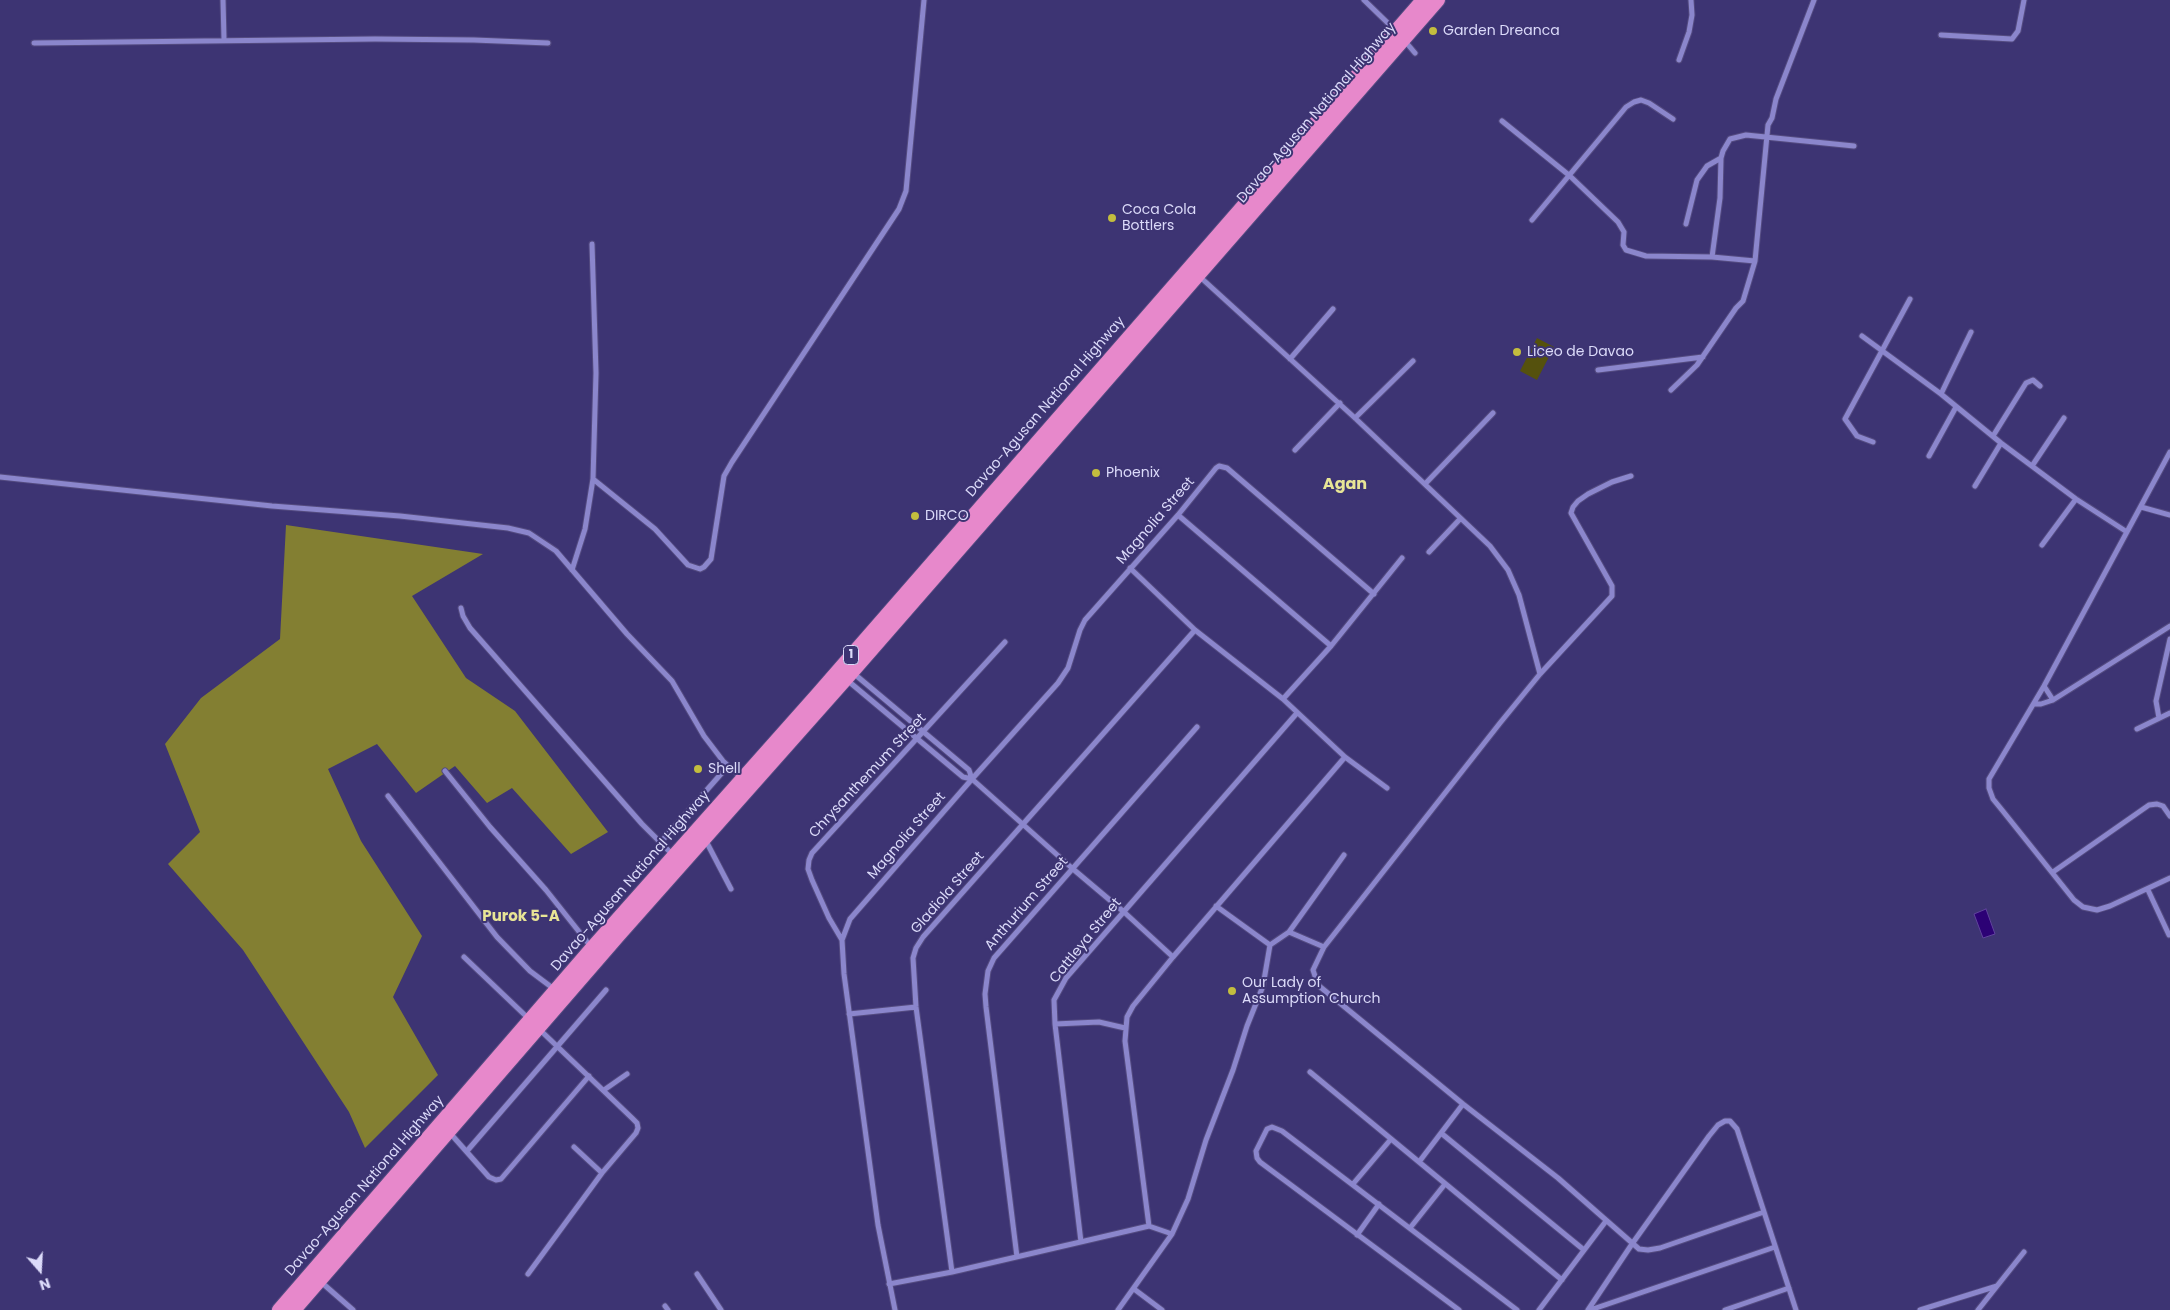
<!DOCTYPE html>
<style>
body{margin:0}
#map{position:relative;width:2170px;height:1310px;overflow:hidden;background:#3d3473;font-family:Poppins,sans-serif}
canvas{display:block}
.north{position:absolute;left:15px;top:1245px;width:50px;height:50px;-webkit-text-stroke:4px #3d3473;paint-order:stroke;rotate:161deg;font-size:14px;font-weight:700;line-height:20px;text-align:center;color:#dbdaf9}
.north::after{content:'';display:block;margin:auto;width:18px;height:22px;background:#dbdaf9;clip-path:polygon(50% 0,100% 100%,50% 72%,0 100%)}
</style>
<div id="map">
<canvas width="2170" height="1310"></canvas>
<div class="north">N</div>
</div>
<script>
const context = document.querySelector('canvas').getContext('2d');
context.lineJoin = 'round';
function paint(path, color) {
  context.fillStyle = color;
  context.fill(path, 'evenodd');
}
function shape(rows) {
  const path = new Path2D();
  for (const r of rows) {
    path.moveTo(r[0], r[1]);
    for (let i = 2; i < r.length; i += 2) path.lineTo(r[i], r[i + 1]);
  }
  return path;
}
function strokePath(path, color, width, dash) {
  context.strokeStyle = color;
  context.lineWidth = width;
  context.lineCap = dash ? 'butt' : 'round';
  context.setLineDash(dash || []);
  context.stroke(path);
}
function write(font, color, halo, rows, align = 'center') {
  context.font = font + ' Poppins,sans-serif';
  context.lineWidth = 4;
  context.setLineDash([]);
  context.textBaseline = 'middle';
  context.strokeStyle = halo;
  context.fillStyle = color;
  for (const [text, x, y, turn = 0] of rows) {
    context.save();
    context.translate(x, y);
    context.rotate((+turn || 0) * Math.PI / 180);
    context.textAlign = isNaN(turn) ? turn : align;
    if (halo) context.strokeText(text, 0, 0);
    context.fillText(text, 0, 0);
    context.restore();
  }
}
paint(shape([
 [1537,338,1554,347,1537,380,1520,371]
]), '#55510d');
paint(shape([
 [286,525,483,554,412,596,466,678,515,711,608,832,571,854,512,788,487,803,455,766,416,793,377,744,328,769,361,841,422,936,393,997,438,1075,365,1148,349,1112,243,950,168,864,200,832,165,744,201,698,280,639]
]), '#837f32');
const water = shape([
 [1986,909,1995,934,1983,938,1974,914,1986,909]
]);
paint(water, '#2c0175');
strokePath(water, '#60429d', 1);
const minor = shape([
 [223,0,224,39],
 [1364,0,1395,30],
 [1941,35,2012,39,2018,31,2024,0],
 [1404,40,1415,53],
 [34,43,375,39,474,40,548,43],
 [1679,60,1689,32,1692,15,1691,0],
 [1502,121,1570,176,1618,222,1624,232,1623,245,1626,250,1646,256,1712,257,1755,261],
 [1532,220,1626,107,1634,102,1641,100,1649,103,1673,119],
 [1686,224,1697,180,1707,166,1721,158],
 [592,244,596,373,593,479,655,529,688,565,700,569,704,567,711,559,724,476,732,462,899,209,906,191,924,0],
 [1712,257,1720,198,1721,158,1723,151,1730,139,1746,135,1854,146],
 [1199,276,1355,418,1490,546,1508,570,1519,595,1540,674],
 [1862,336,1941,394,2001,443,2076,499,2127,532],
 [1290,359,1333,309],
 [1598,370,1703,357],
 [1671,390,1697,365,1736,308,1743,301,1755,261,1768,125,1772,118,1776,99,1814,0],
 [1941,394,1971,332],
 [1355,418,1413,361],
 [1993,436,2026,383,2033,380,2040,386],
 [1873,442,1857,436,1845,419,1910,299],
 [1295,450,1340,403],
 [2170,452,2044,686,1989,779,1989,788,1993,799,2002,810,2074,900,2083,907,2097,910,2110,906,2170,878],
 [1929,456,1956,407],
 [2032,466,2064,418],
 [1631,476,1612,482,1588,494,1578,501,1573,507,1571,513,1612,586,1612,596,1540,674,1500,723,1324,947,1313,970,1318,985,1324,990,1463,1104,1558,1178,1639,1249,1648,1250,1660,1248,1764,1212],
 [0,477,272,506,400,516,508,528,529,533,556,551,627,634,672,681,704,736,723,761,742,778],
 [1425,484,1493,413],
 [1975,486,2001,443],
 [2141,507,2170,515],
 [1178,515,1331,646],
 [2042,545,2076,499],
 [1429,552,1460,519],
 [1130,568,1195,630,1283,699,1345,757,1387,788],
 [572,570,585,529,593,479],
 [461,608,463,616,470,628,642,824,673,855],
 [852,672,969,770,972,779],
 [847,680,963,777,972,779,1073,869,1124,912,1173,957],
 [2044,686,2053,700],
 [1283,699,1331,646,1402,558],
 [2034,704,2041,704,2053,700,2170,626],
 [2159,718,2156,701,2170,639],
 [2137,729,2170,713],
 [445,771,490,827,546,890,592,948],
 [388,796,497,937,530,971,554,989],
 [706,841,731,889],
 [660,843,728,766],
 [2053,872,2149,805,2157,804,2163,806,2170,816],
 [2148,890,2169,935],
 [1216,906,1270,945],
 [1289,932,1344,855],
 [842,940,829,918,812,880,808,869,809,860,812,853,1005,642],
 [464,957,529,1019],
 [849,1014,916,1007],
 [1055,1024,1099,1022,1125,1028],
 [1310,1072,1562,1280],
 [604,1090,627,1074],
 [450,1133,489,1177,496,1180,501,1179,589,1076],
 [1441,1133,1584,1250],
 [574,1147,602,1173],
 [467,1151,606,990],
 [1419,1162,1463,1104],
 [1353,1184,1391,1139],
 [1149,1226,1125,1041,1127,1017,1133,1006,1173,957,1345,757],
 [1410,1228,1445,1184],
 [1357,1235,1379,1204],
 [1081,1242,1055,1024,1054,1000,1066,978,1297,713],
 [1017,1257,986,1007,985,994,988,971,994,958,1197,727],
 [952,1272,916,1007,913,958,916,948,923,937,1195,630],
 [528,1274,602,1173,636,1133,638,1128,637,1123,632,1118,538,1028],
 [697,1274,721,1310],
 [321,1282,353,1310],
 [889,1284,952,1272,1149,1226,1172,1234],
 [1134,1289,1162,1310],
 [665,1306,668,1310],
 [895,1310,878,1225,844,974,842,940,850,919,972,779,1058,683,1068,668,1080,630,1085,620,1178,515,1216,468,1219,466,1227,468,1374,594],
 [1118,1310,1172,1234,1188,1199,1206,1140,1233,1070,1247,1026,1263,986,1270,945,1289,932,1324,947],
 [1459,1310,1260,1162,1257,1158,1256,1151,1267,1129,1272,1127,1282,1131,1517,1310],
 [1539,1310,1606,1221],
 [1588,1310,1632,1244,1709,1136,1718,1125,1725,1121,1730,1121,1737,1129,1796,1310],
 [1590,1310,1775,1247],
 [1725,1310,1789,1288],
 [1920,1310,1997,1286],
 [1978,1310,2024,1252]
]);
const trunk = shape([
 [279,1310,592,948,817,695,1423,0],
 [294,1310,618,936,852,672,1438,0]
]);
strokePath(minor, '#544b80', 7);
strokePath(trunk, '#544b80', 16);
strokePath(minor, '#8b86cc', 5);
strokePath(trunk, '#e788cb', 14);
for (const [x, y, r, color] of [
 [1433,31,5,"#c3bd3e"],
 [1112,218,5,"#c3bd3e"],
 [1517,352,5,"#c3bd3e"],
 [1096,473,5,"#c3bd3e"],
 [915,516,5,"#c3bd3e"],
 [698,769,5,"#c3bd3e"],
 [1232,991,5,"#c3bd3e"]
]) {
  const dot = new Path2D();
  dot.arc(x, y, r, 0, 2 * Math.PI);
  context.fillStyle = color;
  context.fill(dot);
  strokePath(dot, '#3d3473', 2);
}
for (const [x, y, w] of [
 [851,655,15]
]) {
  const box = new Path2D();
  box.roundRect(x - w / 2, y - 9.5, w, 19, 4);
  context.fillStyle = '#3d3473';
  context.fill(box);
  strokePath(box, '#dbdaf9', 1);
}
write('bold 12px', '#dbdaf9', null, [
 ["1",851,655]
]);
write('14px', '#dbdaf9', '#3d3473', [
 ["Garden Dreanca",1443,31],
 ["Coca Cola",1122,210],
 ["Bottlers",1122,226],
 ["Liceo de Davao",1527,352],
 ["Phoenix",1106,473],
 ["DIRCO",925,516],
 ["Shell",708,769],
 ["Our Lady of",1242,983],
 ["Assumption Church",1242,999]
], 'left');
write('14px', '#dbdaf9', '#3d3473', [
 ["Davao-Agusan National Highway",1317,113,-49],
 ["Davao-Agusan National Highway",1046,407,-49],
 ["Magnolia Street",1156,521,-49],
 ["Chrysanthemum Street",868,776,-47],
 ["Magnolia Street",907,836,-49],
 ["Davao-Agusan National Highway",631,881,-49],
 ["Gladiola Street",948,893,-49],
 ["Anthurium Street",1027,904,-49],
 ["Cattleya Street",1086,941,-51],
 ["Davao-Agusan National Highway",365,1186,-49]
]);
write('bold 15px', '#e8e596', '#3d3473', [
 ["Purok 5-A",521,917]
]);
write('bold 16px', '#e8e596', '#3d3473', [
 ["Agan",1345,485]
]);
</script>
